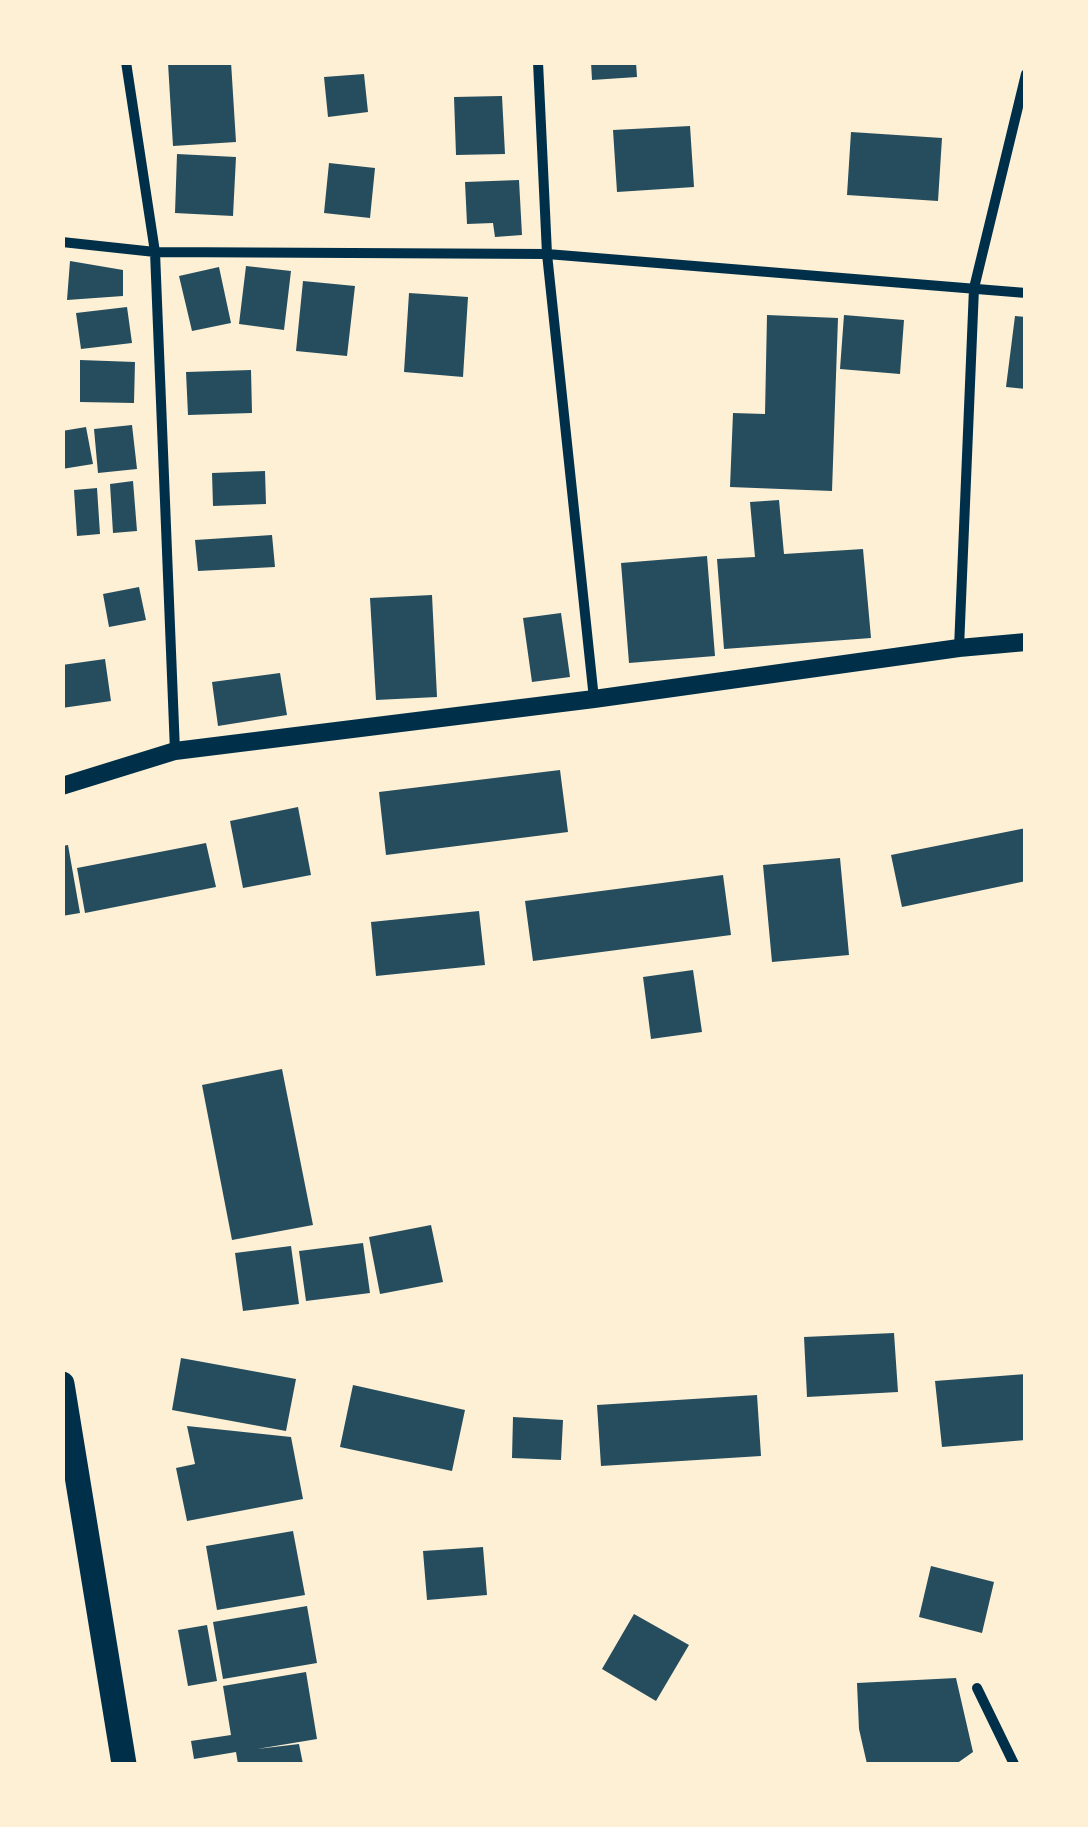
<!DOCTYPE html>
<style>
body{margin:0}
#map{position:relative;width:1088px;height:1827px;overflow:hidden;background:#fdf0d5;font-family:"Fira Sans Condensed",sans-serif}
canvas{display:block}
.frame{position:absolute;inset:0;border:65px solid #fdf0d5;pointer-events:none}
</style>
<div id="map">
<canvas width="1088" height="1827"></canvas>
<div class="frame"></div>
</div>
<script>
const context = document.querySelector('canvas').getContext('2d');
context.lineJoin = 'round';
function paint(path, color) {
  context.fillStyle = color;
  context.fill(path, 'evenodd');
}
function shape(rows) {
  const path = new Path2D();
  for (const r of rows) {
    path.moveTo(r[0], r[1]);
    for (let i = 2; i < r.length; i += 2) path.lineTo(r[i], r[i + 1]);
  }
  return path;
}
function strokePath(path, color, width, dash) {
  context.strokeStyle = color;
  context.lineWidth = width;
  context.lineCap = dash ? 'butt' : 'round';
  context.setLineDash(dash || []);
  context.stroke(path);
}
paint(shape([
 [231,62,236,142,173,146,168,63],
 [591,62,636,62,637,77,592,80],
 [364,74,368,112,328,117,324,77],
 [502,96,505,154,456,155,454,97],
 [690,126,694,187,617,192,613,130],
 [851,132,942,138,938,201,847,195],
 [177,154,236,157,233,216,175,213],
 [329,163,375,168,370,218,324,213],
 [519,180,522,235,495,237,493,223,467,224,465,182],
 [70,261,123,270,123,296,67,300],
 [246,266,291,271,284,330,239,324],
 [219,267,231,323,192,331,179,276],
 [303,281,355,286,347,356,296,351],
 [409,293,468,297,463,377,404,372],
 [127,307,132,343,81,349,76,313],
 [767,315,838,318,832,491,730,487,733,413,765,414],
 [844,315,904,320,900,374,840,369],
 [1015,316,1026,317,1026,389,1006,387],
 [80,360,135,362,134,403,80,402],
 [251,370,252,413,188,415,186,372],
 [132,425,137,469,98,473,94,429],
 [86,427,93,464,62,469,62,431],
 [265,471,266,504,213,506,212,473],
 [133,481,137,531,113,533,110,484],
 [97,488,100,534,77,536,74,490],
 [779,500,784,554,863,549,871,638,724,649,717,559,755,557,750,502],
 [272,535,275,567,198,571,195,540],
 [707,556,715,656,629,663,621,563],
 [139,587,146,620,109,627,103,594],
 [432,595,437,697,376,700,370,598],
 [561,613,570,677,532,682,523,618],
 [105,659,111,701,62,708,62,665],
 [280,673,287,715,218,726,212,682],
 [560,770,568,832,386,855,379,792],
 [298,807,311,875,243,888,230,821],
 [1026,828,1026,881,902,907,891,855],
 [206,843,216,887,85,913,77,868],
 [68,845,80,913,62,916,62,846],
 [840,858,849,955,772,962,763,865],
 [723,875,731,935,533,961,525,901],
 [479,911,485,965,376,976,371,922],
 [693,970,702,1032,651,1039,643,977],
 [282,1069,313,1225,232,1240,202,1085],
 [431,1225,443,1282,380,1294,369,1237],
 [363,1243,370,1293,306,1301,299,1251],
 [291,1246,299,1304,243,1311,235,1253],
 [894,1333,898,1392,807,1397,804,1337],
 [181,1358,296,1379,286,1431,172,1410],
 [1026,1374,1026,1440,942,1447,935,1381],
 [353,1385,465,1410,452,1471,340,1447],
 [757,1395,761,1456,601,1466,597,1405],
 [513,1417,563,1420,561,1460,512,1458],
 [187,1426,291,1437,303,1499,187,1521,176,1468,195,1464],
 [293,1531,305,1595,217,1610,206,1546],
 [483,1547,487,1595,427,1600,423,1551],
 [931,1566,994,1582,982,1633,919,1617],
 [307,1606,317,1663,223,1679,213,1622],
 [634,1614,689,1645,656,1701,602,1669],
 [207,1625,217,1681,188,1686,178,1630],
 [306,1672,317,1739,257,1749,299,1744,303,1764,238,1764,236,1752,194,1759,191,1741,231,1735,223,1686],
 [956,1678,973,1752,956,1764,867,1764,859,1729,857,1683]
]), '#264d5e');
strokePath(shape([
 [126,62,155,252,175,751],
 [538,62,547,254,594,699],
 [62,242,155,252,547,254,1026,293],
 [959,648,974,288,1026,74],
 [977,1688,1014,1764]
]), '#003049', 10);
strokePath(shape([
 [62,786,175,751,594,699,959,648,1026,642]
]), '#003049', 18);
strokePath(shape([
 [62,1384,124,1764]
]), '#003049', 25);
</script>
